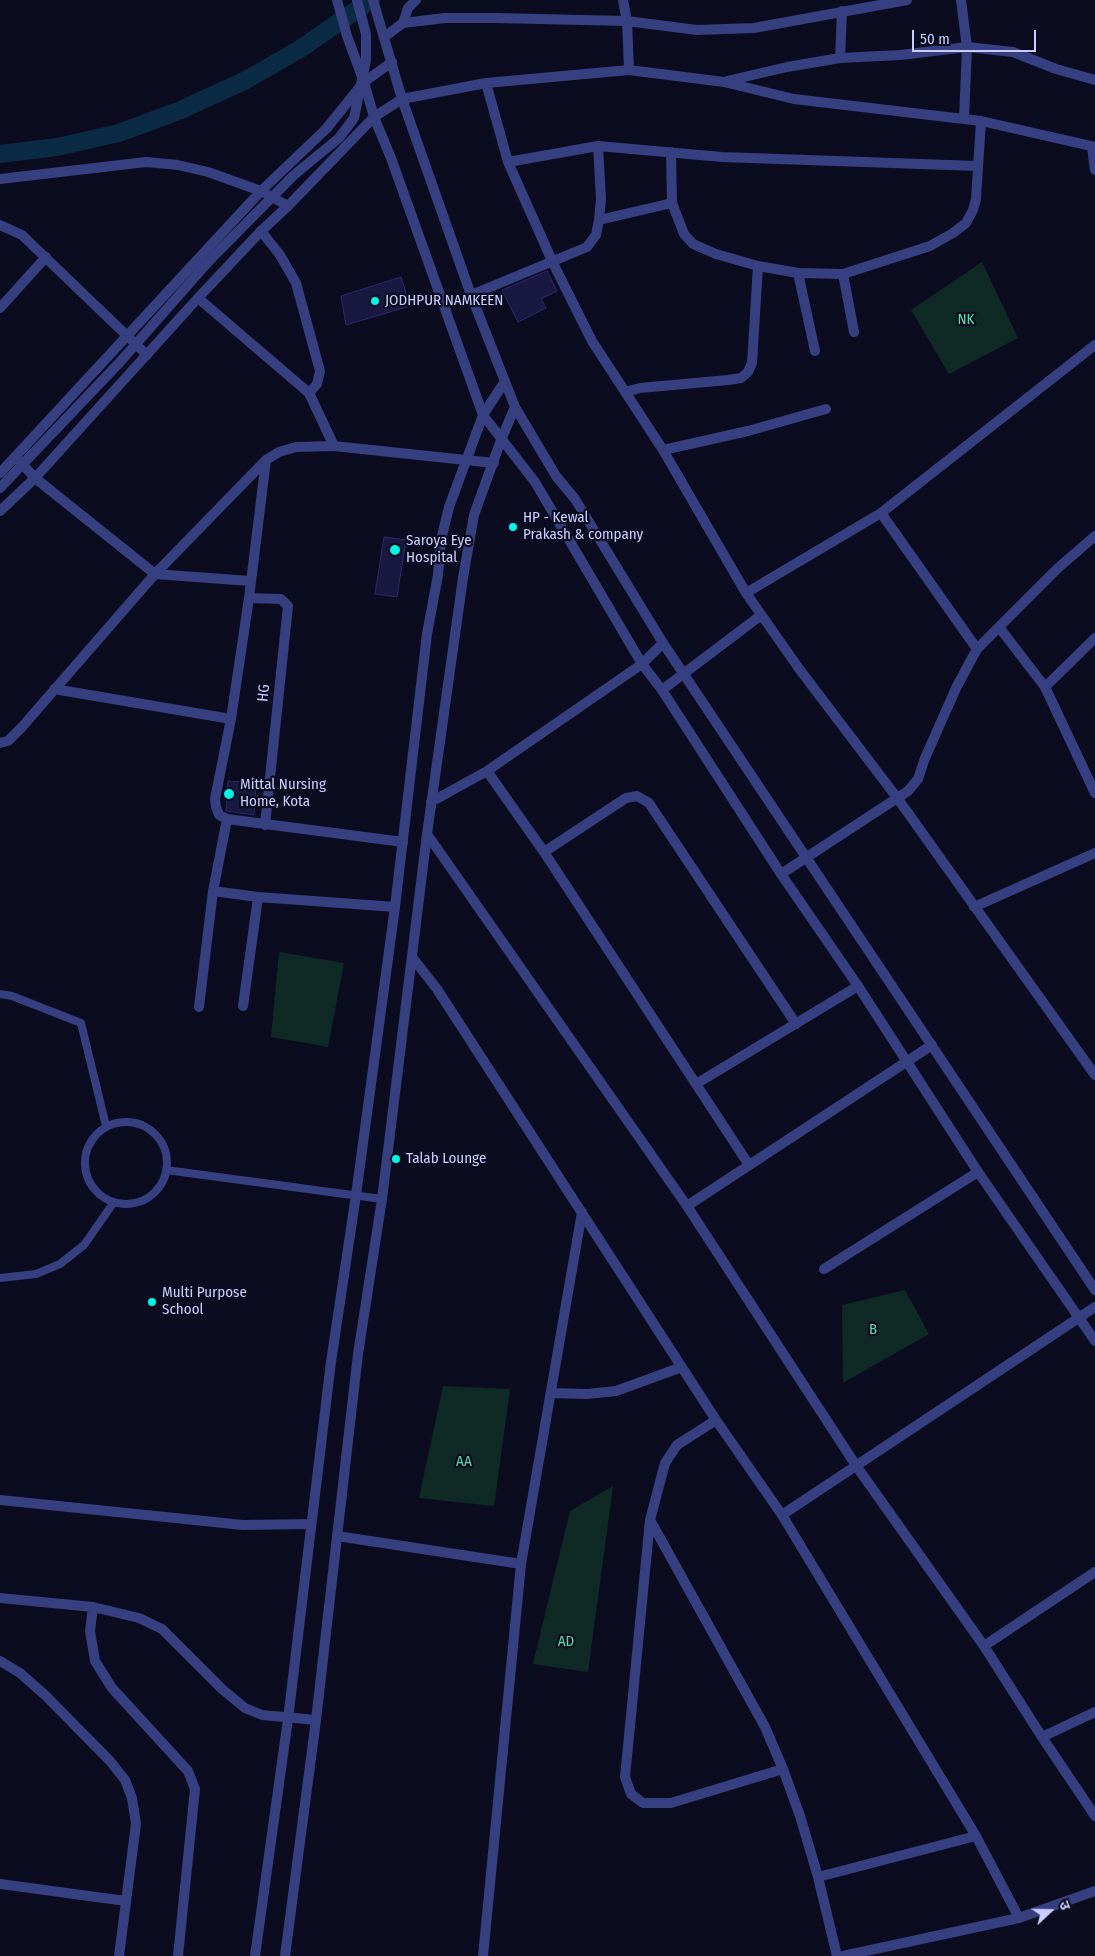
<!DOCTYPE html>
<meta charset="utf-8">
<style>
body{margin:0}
#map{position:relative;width:1095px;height:1956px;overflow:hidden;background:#0c0c20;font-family:"Fira Sans Condensed","Noto Sans Devanagari",sans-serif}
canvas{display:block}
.north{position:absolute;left:1025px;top:1886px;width:50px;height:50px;-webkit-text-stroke:4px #0c0c20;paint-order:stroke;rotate:69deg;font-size:14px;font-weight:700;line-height:20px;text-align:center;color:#cbcdff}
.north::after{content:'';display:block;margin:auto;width:18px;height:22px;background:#cbcdff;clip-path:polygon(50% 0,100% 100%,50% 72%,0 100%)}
.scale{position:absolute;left:912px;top:30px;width:124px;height:22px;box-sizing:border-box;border:2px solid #cbcdff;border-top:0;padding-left:6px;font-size:15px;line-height:18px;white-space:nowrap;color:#cbcdff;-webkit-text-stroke:4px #0c0c20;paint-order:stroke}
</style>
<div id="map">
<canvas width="1095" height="1956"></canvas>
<div class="north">उ</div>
<div class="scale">50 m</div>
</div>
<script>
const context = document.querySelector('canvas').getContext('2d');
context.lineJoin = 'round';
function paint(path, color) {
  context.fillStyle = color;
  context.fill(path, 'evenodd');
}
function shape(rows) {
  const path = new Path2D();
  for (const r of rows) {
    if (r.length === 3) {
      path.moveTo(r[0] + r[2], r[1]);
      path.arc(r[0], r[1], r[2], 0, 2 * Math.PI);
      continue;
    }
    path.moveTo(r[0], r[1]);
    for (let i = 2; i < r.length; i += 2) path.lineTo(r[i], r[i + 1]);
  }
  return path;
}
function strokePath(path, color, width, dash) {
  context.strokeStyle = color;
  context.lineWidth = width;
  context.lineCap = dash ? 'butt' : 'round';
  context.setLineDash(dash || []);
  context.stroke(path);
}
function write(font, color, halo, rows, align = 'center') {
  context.font = font + ' "Fira Sans Condensed",sans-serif';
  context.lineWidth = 4.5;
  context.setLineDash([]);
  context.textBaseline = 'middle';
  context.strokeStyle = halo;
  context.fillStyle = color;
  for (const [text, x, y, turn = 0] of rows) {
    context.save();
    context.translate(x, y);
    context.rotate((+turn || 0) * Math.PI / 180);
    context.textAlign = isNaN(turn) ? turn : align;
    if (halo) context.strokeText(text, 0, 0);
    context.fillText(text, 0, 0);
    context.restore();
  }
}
paint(shape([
 [982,262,1018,338,949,374,911,310],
 [279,952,344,963,328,1047,271,1037],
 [905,1290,929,1334,843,1383,842,1305],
 [443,1386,510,1389,494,1506,419,1498],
 [613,1486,588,1672,533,1664,570,1511]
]), '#0f2a25');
strokePath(shape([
 [0,154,57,147,119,133,181,110,246,80,300,49,371,0]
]), '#0b2b45', 18);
const building = shape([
 [547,271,557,291,541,299,546,308,518,322,502,290,547,271],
 [401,277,410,306,346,325,341,296,401,277],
 [384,537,406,540,397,597,375,594,384,537],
 [228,781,256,783,254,815,226,811,228,781]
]);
paint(building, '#191841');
strokePath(building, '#2c296e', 1);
strokePath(shape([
 [0,994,12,996,81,1023,106,1126],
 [126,1163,41],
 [166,1170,382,1199],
 [0,1278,36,1274,60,1264,84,1245,114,1202]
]), '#363f80', 8);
strokePath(shape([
 [623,0,627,21,629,70],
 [961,0,967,47,964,119],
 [403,23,408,8,416,0],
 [384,37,403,23,445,18,495,18,627,21,697,30,754,28,907,0],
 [840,58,842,11],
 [727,81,787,67,840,58,900,55,967,47,1013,52,1056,69,1095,80],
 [486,83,508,162,553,263,592,341,663,450,746,593,800,670,898,799,1095,1075],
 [402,99,486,83,629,70,724,82,794,99,981,121,1095,147],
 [1092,147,1095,170],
 [671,152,672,203,684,234,693,244,716,254,758,266,798,273,843,274,930,246,953,233,966,223,973,210,976,199,981,121],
 [508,162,598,146,722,157,977,166],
 [0,179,146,162,178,165,208,172,261,191,288,206],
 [599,220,672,203],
 [0,225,22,235,147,355],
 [261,231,280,255,296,283,320,371,317,384,309,393],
 [798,273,815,351],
 [843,274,854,332],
 [471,295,587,247,596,235,599,220,601,199,598,146],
 [198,298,309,393,334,446],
 [0,308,46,257],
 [625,392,640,388,728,380,741,378,748,372,752,363,758,266],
 [663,450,748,431,826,409],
 [16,457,35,478,155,574,250,581],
 [266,460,249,598,231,719,215,799,216,807,219,815,227,819,403,842],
 [881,513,977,649],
 [746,593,881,513,1095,345],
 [249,598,281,599,288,606,265,825],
 [999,627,1045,687,1095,793],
 [1045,687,1095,638],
 [54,689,231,719],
 [662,690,760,616],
 [0,743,8,741,22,727,155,574,266,460,279,452,296,447,334,446,494,463],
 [487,771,544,852,749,1165],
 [431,802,487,771,642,664,663,643],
 [427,834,687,1206,857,1467,984,1646,1042,1737,1095,1816],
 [544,852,626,798,637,796,649,803,796,1024],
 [781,874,908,791,918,779,925,758,957,686,977,649,1058,568,1095,536],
 [213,891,258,897,395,907],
 [974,907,1095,853],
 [412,957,437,989,716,1420,782,1515,976,1836,1019,1918],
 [243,1006,258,897],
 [199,1007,213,891,227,819],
 [696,1084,858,986],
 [687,1206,932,1045],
 [824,1269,978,1172],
 [551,1393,587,1394,616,1391,682,1367],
 [716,1420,677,1445,665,1463,650,1520,625,1777,631,1794,643,1803,671,1803,783,1769],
 [0,1500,243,1525,311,1524],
 [782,1515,1095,1307],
 [650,1520,765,1727,783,1769,800,1816,818,1877,837,1956],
 [337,1536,521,1564],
 [0,1598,93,1607,139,1618,162,1629,222,1689,245,1708,262,1715,316,1720],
 [93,1607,90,1631,95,1661,112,1688,188,1771,195,1789,178,1956],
 [984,1646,1095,1572],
 [0,1661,20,1673,45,1695,110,1761,125,1780,132,1798,136,1824,119,1956],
 [1042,1737,1095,1712],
 [818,1877,976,1836],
 [0,1884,126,1901],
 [483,1956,521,1564,582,1212],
 [843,1956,1019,1918,1095,1891]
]), '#363f80', 10);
strokePath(shape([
 [337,0,347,36,364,82,374,117,391,158,483,415,535,482,642,664,662,690,781,874,858,986,978,1172,1095,1341],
 [373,0,402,99,471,295,515,407,556,476,575,499,663,643,1095,1290],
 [0,473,261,191,326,129,364,82,392,62],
 [0,511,35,478,198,298,261,231,288,206,374,117,402,99],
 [255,1956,288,1719,331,1362,356,1195,395,907,427,634,438,575,441,540,449,507,483,415,505,381],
 [285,1956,316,1720,358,1354,382,1199,427,834,463,578,474,515,501,440,515,407]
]), '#363f80', 10);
strokePath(shape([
 [0,488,120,362,209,261,294,175,339,138,354,118,366,60,366,34,357,0]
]), '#363f80', 10);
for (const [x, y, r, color] of [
 [375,301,5,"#00f6e7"],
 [513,527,5,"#00f6e7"],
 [395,550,6,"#00f6e7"],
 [229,794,6,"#00f6e7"],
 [396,1159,5,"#00f6e7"],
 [152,1302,5,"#00f6e7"]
]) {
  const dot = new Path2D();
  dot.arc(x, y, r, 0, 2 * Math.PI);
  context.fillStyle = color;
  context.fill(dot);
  strokePath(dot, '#0c0c20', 2);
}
write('15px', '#cbcdff', '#0c0c20', [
 ["JODHPUR NAMKEEN",385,301],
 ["HP - Kewal",523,518],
 ["Prakash & company",523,535],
 ["Saroya Eye",406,541],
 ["Hospital",406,558],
 ["Mittal Nursing",240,785],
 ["Home, Kota",240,802],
 ["Talab Lounge",406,1159],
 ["Multi Purpose",162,1293],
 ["School",162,1310]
], 'left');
write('15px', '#55e1a7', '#0c0c20', [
 ["NK",966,320],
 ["B",873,1330],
 ["AA",464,1462],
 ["AD",566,1642]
]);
write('15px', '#cbcdff', '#0c0c20', [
 ["HG",264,693,-84]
]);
</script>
